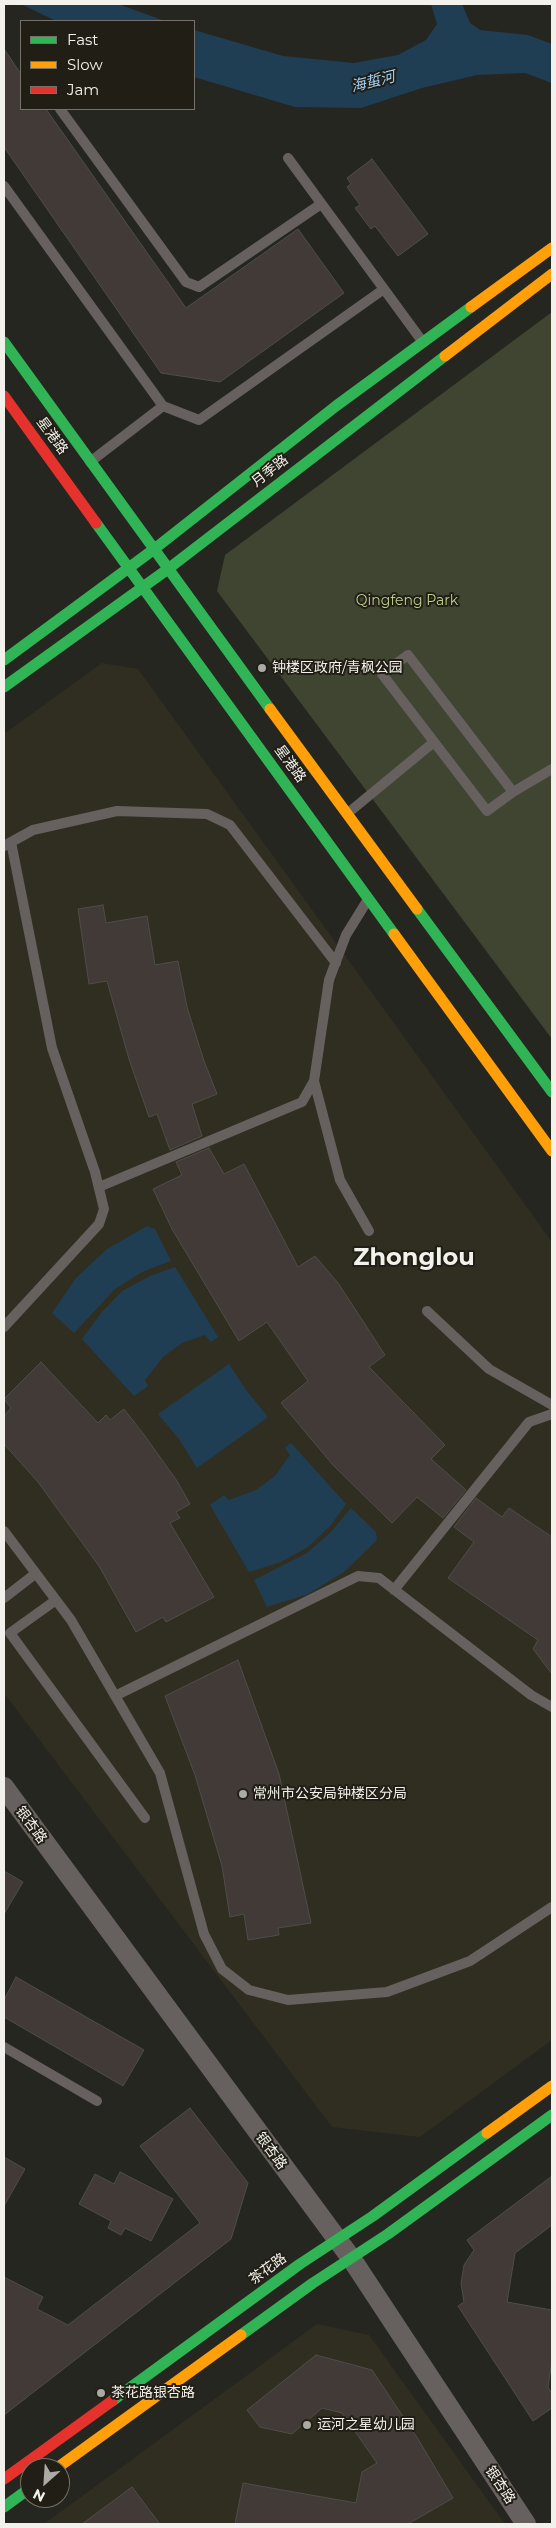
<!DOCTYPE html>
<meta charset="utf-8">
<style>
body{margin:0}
#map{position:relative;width:556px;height:2528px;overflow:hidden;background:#262621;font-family:Montserrat,sans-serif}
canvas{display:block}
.frame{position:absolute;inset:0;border:5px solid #f2f1eb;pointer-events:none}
.legend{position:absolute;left:20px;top:20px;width:175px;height:90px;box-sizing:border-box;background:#201e15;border:1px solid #74726b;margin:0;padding:6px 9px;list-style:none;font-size:15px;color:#f2f1eb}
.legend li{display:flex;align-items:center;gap:10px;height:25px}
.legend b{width:25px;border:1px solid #74726b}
.north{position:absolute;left:20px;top:2458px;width:50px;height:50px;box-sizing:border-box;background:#201e15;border:1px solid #74726b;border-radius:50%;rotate:206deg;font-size:14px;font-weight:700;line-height:20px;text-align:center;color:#f2f1eb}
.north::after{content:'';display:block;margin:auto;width:18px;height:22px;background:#abaaa4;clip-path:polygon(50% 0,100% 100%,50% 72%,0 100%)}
</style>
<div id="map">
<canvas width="556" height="2528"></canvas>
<div class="frame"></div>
<ul class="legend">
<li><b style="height:6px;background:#30b455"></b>Fast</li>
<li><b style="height:6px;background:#ff9f0a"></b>Slow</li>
<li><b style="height:6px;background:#e5322d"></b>Jam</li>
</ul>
<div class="north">N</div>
</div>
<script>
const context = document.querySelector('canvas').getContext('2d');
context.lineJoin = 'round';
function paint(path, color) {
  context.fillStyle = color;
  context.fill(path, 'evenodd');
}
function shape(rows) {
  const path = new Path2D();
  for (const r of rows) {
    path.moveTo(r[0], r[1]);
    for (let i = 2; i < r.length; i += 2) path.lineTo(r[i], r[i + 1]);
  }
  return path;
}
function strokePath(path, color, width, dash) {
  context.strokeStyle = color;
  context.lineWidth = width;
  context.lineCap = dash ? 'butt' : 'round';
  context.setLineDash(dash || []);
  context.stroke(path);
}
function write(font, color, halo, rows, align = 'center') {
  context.font = font + ' Montserrat,"Noto Sans SC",sans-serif';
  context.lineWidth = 4;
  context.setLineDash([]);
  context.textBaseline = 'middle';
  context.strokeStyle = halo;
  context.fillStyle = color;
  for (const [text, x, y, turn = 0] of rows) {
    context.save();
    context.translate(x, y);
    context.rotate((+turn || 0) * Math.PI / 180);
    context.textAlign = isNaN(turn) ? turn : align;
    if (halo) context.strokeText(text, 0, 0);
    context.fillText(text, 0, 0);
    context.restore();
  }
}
paint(shape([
 [102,663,138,669,552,1242,552,2040,420,2137,332,2127,4,1693,4,734],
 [317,2324,369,2335,505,2524,44,2524]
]), '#302e20');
paint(shape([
 [552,312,552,1039,217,591,225,555]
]), '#404531');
paint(shape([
 [21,4,118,4,165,21,56,21],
 [431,4,462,4,470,23,480,30,528,35,552,44,552,83,525,73,477,75,422,88,361,108,295,107,194,77,194,30,283,56,354,63,398,55,426,40,437,24],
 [147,1226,155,1229,171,1261,142,1272,115,1289,74,1333,52,1313,76,1278,107,1249],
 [175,1267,218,1337,211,1342,205,1335,182,1343,163,1357,145,1380,148,1386,134,1396,82,1339,101,1313,122,1291,150,1276],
 [229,1364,246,1390,268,1417,197,1468,179,1439,158,1414],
 [291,1443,346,1504,331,1525,308,1547,281,1562,249,1572,210,1505,224,1495,229,1500,256,1490,275,1476,290,1455,285,1448],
 [351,1508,376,1532,377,1540,344,1572,308,1594,267,1607,254,1580,307,1553,331,1532]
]), '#1f3e54');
const building = shape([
 [4,49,21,74,21,109,46,109,186,308,298,229,344,293,220,382,161,373,4,147,4,49],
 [372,159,428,234,398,256,375,226,371,229,355,208,360,205,347,187,351,184,347,178,372,159],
 [103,905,106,923,147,916,155,965,178,961,187,1007,204,1061,217,1094,192,1104,202,1136,170,1150,157,1114,149,1117,129,1059,107,981,89,984,78,909,103,905],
 [209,1148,224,1174,244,1164,298,1267,315,1256,338,1283,385,1355,369,1367,445,1445,431,1459,466,1490,443,1518,417,1497,392,1523,333,1465,281,1403,308,1381,267,1322,239,1341,172,1229,153,1189,182,1175,176,1162,209,1148],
 [41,1362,98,1423,106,1415,110,1420,124,1409,145,1436,177,1481,190,1504,176,1512,180,1518,170,1523,214,1597,166,1622,163,1617,136,1632,99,1566,38,1482,4,1444,4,1416,11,1408,4,1399,41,1362],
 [476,1498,502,1517,509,1508,552,1537,552,1674,533,1649,538,1640,448,1578,474,1542,454,1527,476,1498],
 [238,1660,279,1774,311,1923,278,1928,279,1935,248,1940,244,1914,230,1917,222,1866,195,1775,165,1696,238,1660],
 [4,1871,23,1882,4,1914,4,1871],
 [16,1977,144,2050,123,2086,4,2017,4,2000,16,1977],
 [190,2108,248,2183,231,2239,4,2415,4,2277,43,2297,37,2309,68,2325,200,2223,140,2146,190,2108],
 [4,2157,25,2169,4,2206,4,2157],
 [120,2172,173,2199,151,2241,125,2228,121,2235,108,2228,111,2221,79,2204,95,2174,114,2184,120,2172],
 [552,2176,552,2225,515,2253,507,2302,552,2310,552,2361,548,2387,552,2394,552,2408,533,2421,458,2306,464,2302,461,2283,464,2265,474,2250,467,2240,552,2176],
 [316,2355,372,2370,418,2439,453,2498,408,2524,235,2524,243,2483,356,2503,362,2472,377,2463,342,2413,322,2408,292,2434,260,2427,247,2410,316,2355],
 [132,2487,160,2524,82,2524,132,2487]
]);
paint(building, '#413a36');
strokePath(building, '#4f4d4a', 1);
strokePath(shape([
 [60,109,186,282,199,287,321,204],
 [288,158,422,341],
 [4,186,163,406,199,420,384,289],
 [90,462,163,406],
 [513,792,408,655,382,674,487,811,513,792,552,769],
 [348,813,434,742],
 [4,846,33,830,117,811,207,814,230,825,336,963],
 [367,901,346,935,329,980,314,1081,340,1180,369,1231],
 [99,1187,302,1102,314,1081],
 [427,1311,489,1369,552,1405],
 [4,1327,99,1224,104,1209,95,1172,52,1048,11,842],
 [4,1531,71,1620,160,1773,204,1934,222,1969,249,1990,288,2000,387,1992,470,1961,552,1907],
 [394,1590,529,1422,552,1414],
 [4,1598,35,1574],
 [56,1600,10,1633,145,1818],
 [115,1696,358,1576,379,1578,531,1695,552,1707],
 [4,2047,97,2101]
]), '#66605e', 10);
strokePath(shape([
 [4,1787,351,2258,526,2524]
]), '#66605e', 20);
strokePath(shape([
 [4,342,270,709],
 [96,523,394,934],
 [4,660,153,550,336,406,471,307],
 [4,687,168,569,445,356],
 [417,909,552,1092],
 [241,2335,313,2283,388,2234,552,2115],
 [112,2401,300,2264,373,2216,487,2133],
 [4,2507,30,2488]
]), '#30b455', 11);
strokePath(shape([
 [471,307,552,248],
 [445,356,552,274],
 [270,709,417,909],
 [394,934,552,1151],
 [487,2133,552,2086],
 [57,2468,241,2335]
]), '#ff9f0a', 11);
strokePath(shape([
 [4,396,96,523],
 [4,2479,112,2401]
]), '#e5322d', 11);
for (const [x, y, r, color] of [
 [262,668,5,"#abaaa4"],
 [243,1794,5,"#abaaa4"],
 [101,2393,5,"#abaaa4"],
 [307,2425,5,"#abaaa4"]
]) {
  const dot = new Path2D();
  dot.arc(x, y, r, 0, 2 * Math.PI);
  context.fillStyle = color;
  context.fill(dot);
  strokePath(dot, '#201e15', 2);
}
write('14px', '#f2f1eb', '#201e15', [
 ["星港路",52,436,54],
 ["月季路",270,471,-38],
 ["星港路",290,764,54],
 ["银杏路",31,1825,54],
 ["银杏路",271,2151,54],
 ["茶花路",268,2269,-36],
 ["银杏路",500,2485,57]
]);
write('14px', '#bfd08e', '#201e15', [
 ["Qingfeng Park",407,601]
]);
write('14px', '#f2f1eb', '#201e15', [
 ["钟楼区政府/青枫公园",272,668],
 ["常州市公安局钟楼区分局",253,1794],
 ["茶花路银杏路",111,2393],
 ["运河之星幼儿园",317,2425]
], 'left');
write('italic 15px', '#a2d0f5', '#201e15', [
 ["海蜇河",373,82,-14]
]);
write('bold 24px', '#f2f1eb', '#201e15', [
 ["Zhonglou",414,1258]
]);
</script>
